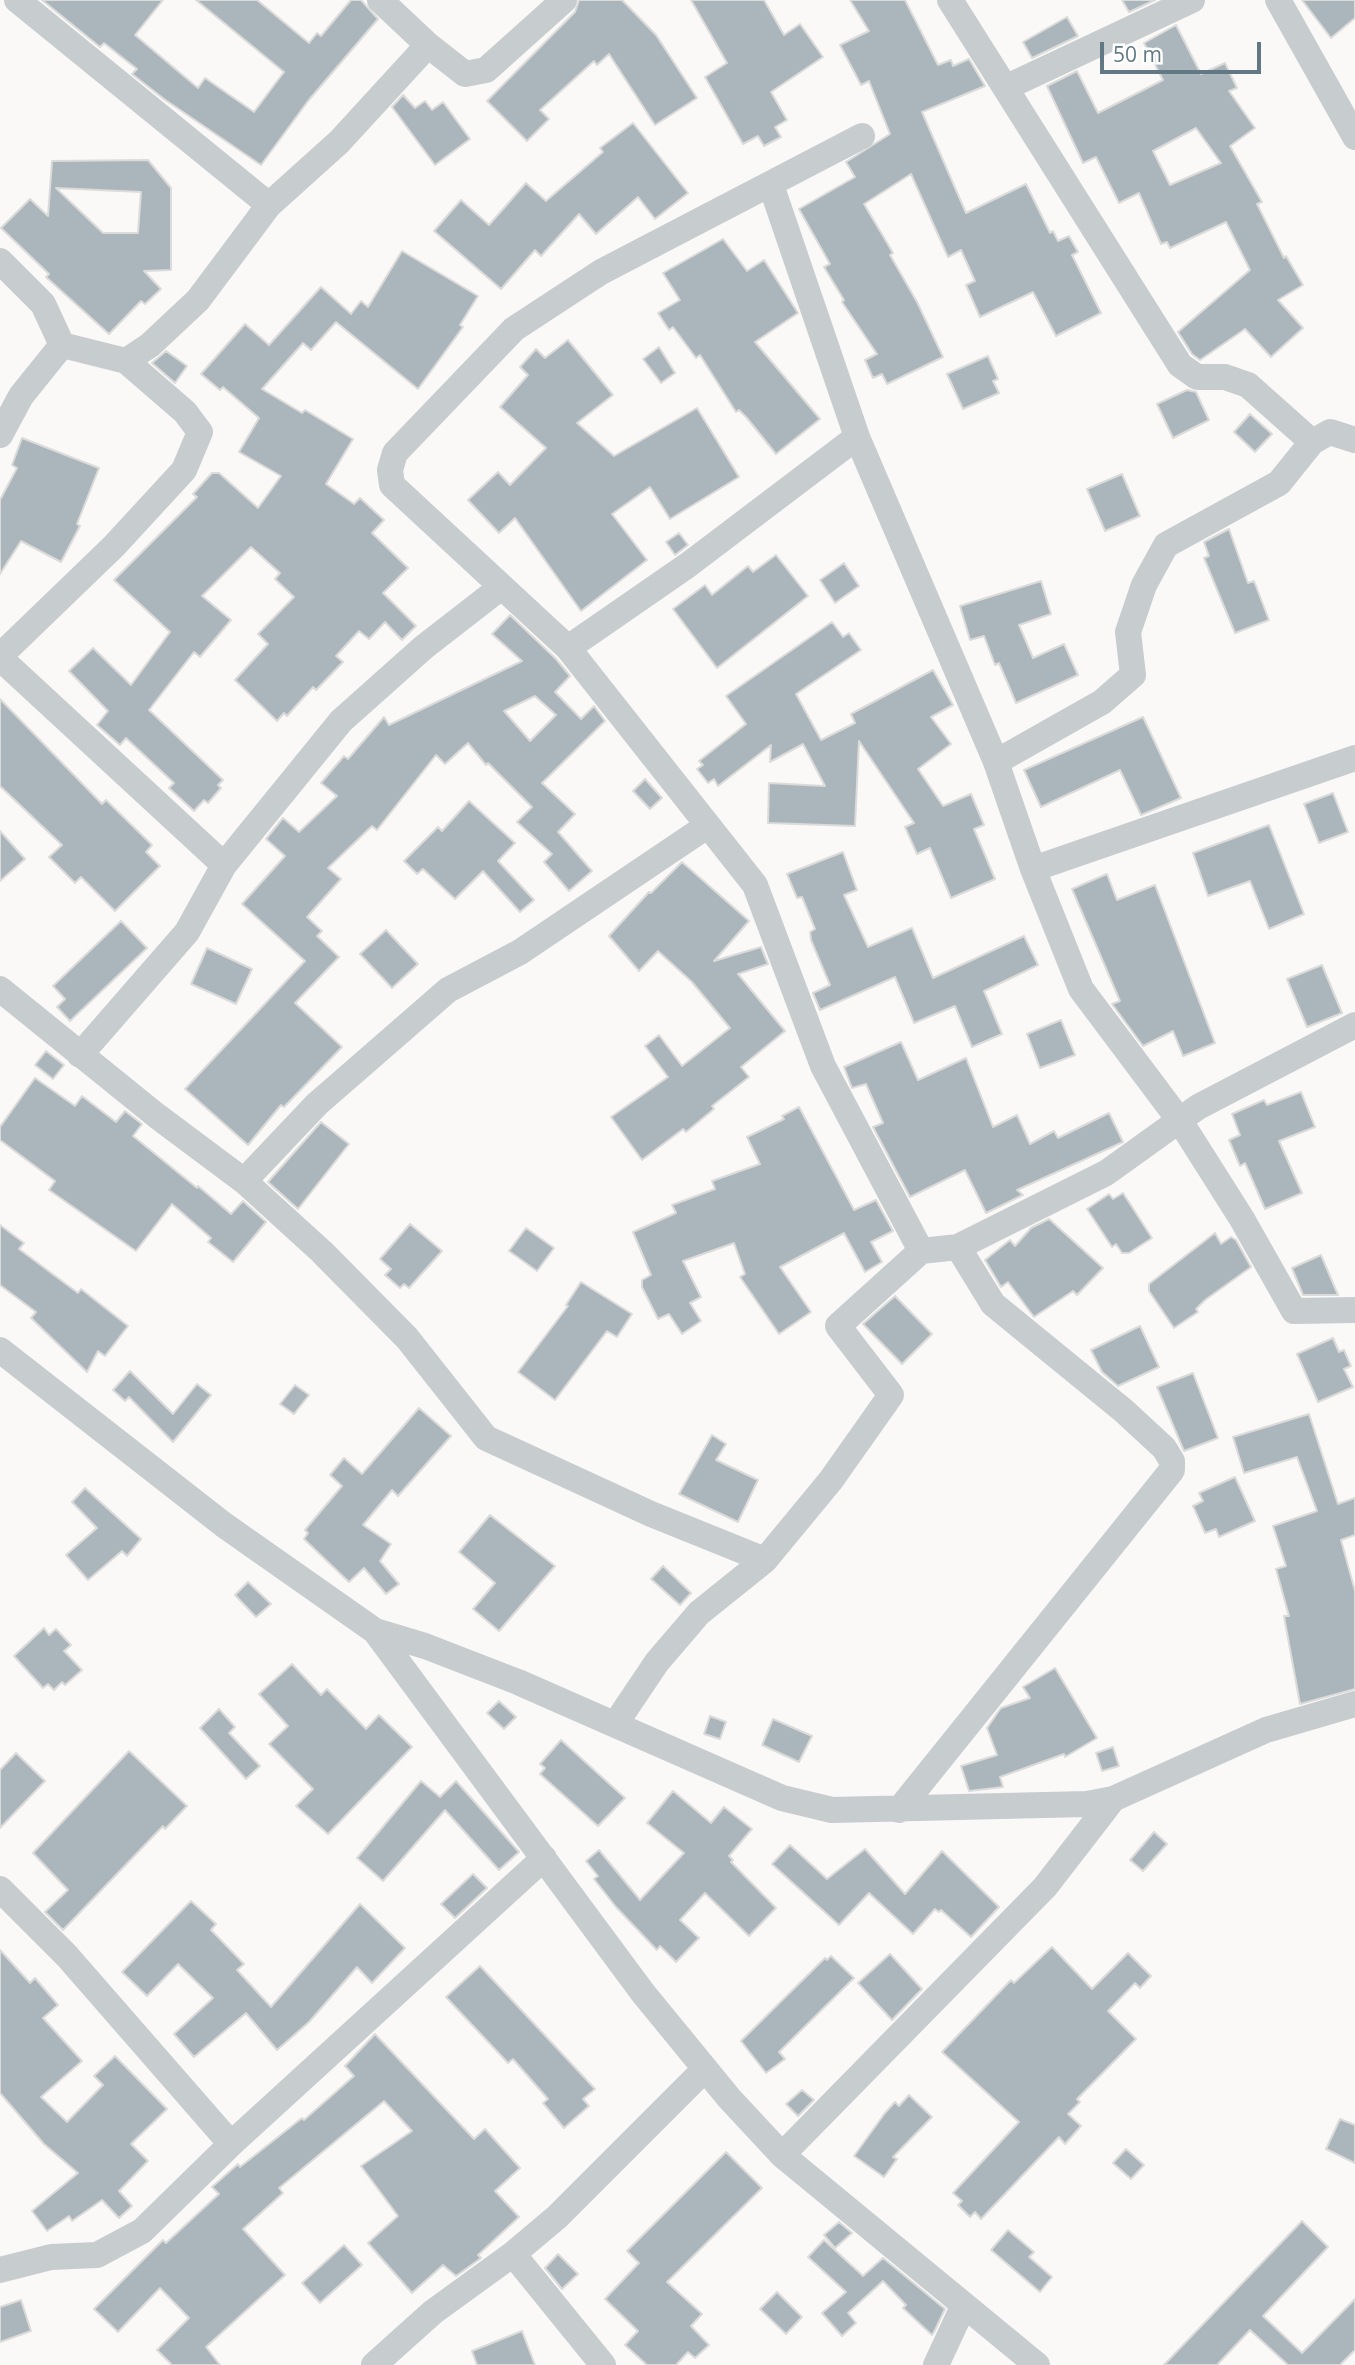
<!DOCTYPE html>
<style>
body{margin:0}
#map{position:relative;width:1355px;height:2365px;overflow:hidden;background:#faf9f7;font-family:"Open Sans",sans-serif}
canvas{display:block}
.scale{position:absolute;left:1100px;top:42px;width:161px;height:32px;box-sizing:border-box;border:4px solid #627985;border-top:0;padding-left:9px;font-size:21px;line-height:24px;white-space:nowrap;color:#627985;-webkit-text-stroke:5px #fff;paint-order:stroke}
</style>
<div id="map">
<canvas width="1355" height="2365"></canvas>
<div class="scale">50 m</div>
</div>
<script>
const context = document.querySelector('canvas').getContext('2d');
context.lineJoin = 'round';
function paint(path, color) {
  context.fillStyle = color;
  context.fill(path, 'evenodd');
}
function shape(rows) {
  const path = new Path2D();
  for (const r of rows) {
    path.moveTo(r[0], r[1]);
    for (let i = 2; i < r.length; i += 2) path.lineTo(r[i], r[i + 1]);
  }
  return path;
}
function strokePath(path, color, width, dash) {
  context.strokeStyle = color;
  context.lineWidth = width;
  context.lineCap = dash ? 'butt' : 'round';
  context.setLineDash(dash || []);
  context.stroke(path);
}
const building = shape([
 [42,0,163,0,135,35,198,88,205,78,254,112,284,72,196,0,257,0,309,43,317,33,321,36,351,0,361,0,378,19,308,101,261,165,164,99,132,74,137,69,104,43,100,47,42,0],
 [579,0,622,0,656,35,697,98,655,125,609,54,597,65,594,61,540,110,549,119,527,141,487,101,575,12,579,0],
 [691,0,764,0,784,35,800,24,823,57,771,92,787,120,775,127,781,137,764,146,758,136,743,144,705,77,727,63,691,0],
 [850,0,905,0,938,65,951,60,953,66,969,59,985,86,922,112,966,213,1026,184,1050,233,1053,231,1058,241,1069,236,1078,252,1072,255,1101,313,1056,336,1033,292,980,317,966,285,975,281,961,250,948,257,911,174,864,204,893,253,890,255,917,302,943,357,887,384,882,374,873,378,865,360,877,354,842,302,844,300,824,267,830,264,799,209,855,177,846,162,890,134,869,81,861,85,840,45,869,31,850,0],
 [1122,0,1155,0,1129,12,1122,0],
 [1302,0,1355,0,1355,18,1331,38,1302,0],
 [1067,17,1078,36,1032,58,1023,42,1067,17],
 [1176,25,1201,74,1225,63,1237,88,1229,91,1255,128,1230,146,1262,202,1257,204,1284,258,1286,256,1303,285,1278,300,1303,328,1271,357,1245,329,1200,360,1192,354,1178,332,1250,270,1226,222,1170,248,1167,242,1161,244,1139,193,1119,203,1096,157,1083,163,1047,86,1077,71,1098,113,1163,80,1144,43,1176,25],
 [1196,128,1221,163,1170,185,1153,151,1196,128],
 [403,95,415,108,425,101,432,110,443,102,470,139,435,165,392,107,403,95],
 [633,123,688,193,655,219,638,197,596,234,579,214,541,256,535,250,501,289,434,231,461,200,489,225,526,183,546,201,603,152,600,148,633,123],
 [148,160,171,188,171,270,144,271,161,289,145,304,141,301,109,334,46,277,49,274,1,228,30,199,48,216,52,161,148,160],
 [56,188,141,192,138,233,103,233,56,188],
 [723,239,747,271,764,260,798,313,755,342,820,419,776,454,747,418,739,410,736,412,700,355,696,358,673,327,669,330,658,313,680,300,663,273,723,239],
 [402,251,478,296,460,325,463,327,418,389,336,322,311,350,303,343,262,389,302,413,305,410,353,439,326,484,354,504,360,498,384,520,372,533,408,568,383,593,416,626,402,640,385,622,369,639,359,631,336,656,343,662,316,690,313,687,287,716,284,713,277,721,235,680,268,644,258,634,294,597,275,579,280,573,251,547,202,596,231,620,200,657,194,652,149,710,223,780,218,785,221,788,208,803,204,800,194,811,169,788,174,783,126,738,120,745,97,725,108,711,69,671,93,648,131,685,170,632,114,580,197,497,193,494,212,473,219,473,258,508,281,476,239,452,259,418,223,387,220,390,201,374,245,324,269,345,321,287,351,314,361,301,368,307,402,251],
 [568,340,613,395,577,423,614,456,697,408,739,477,670,519,650,487,612,514,647,560,581,611,515,518,499,533,468,500,498,472,510,485,546,448,500,407,528,375,520,367,536,349,545,358,568,340],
 [659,347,675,373,661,383,643,359,659,347],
 [166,351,187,366,175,383,152,363,166,351],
 [988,356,998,379,993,381,999,393,963,409,947,374,988,356],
 [1187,390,1196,392,1209,420,1173,438,1157,404,1187,390],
 [1250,414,1272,434,1255,452,1234,432,1250,414],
 [22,438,99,468,77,524,80,526,61,562,21,541,0,574,0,500,17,468,12,465,22,438],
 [1122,474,1140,516,1105,531,1087,489,1122,474],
 [1229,529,1248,583,1254,581,1269,620,1235,633,1204,558,1209,556,1204,542,1229,529],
 [679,533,688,545,675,555,666,542,679,533],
 [776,555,808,596,717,668,673,609,705,585,712,595,748,566,753,572,776,555],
 [844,563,859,586,835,603,820,580,844,563],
 [1041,581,1051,614,1019,625,1033,658,1064,644,1078,675,1016,703,999,663,995,665,984,636,970,640,960,606,1041,581],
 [510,615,556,659,570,676,555,692,581,719,594,706,605,721,542,783,575,814,558,832,592,871,569,891,544,862,552,854,517,822,532,807,488,763,486,765,468,743,445,764,436,755,377,830,372,826,328,868,341,879,307,917,322,931,317,936,339,957,295,1003,342,1047,284,1107,281,1105,248,1145,185,1089,305,961,242,904,285,856,266,839,283,818,299,832,337,796,321,783,344,756,348,759,384,717,389,725,522,661,492,634,510,615],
 [535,696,556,715,530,741,504,711,535,696],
 [832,622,843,637,849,633,861,650,796,694,821,740,855,723,851,714,933,670,953,705,931,717,951,744,918,769,943,806,971,794,984,825,974,829,995,879,951,898,930,848,917,854,905,827,914,823,859,741,855,826,768,823,769,783,825,786,803,744,770,762,771,745,718,786,714,779,708,783,697,769,703,765,699,761,746,724,726,696,832,622],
 [0,699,102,804,106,800,152,845,146,852,160,866,115,911,81,877,75,883,49,857,62,845,0,786,0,699],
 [1143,717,1181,798,1141,815,1120,770,1041,807,1024,770,1143,717],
 [645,779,662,798,650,809,633,791,645,779],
 [1333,793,1348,832,1319,843,1304,804,1333,793],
 [469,801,515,843,498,861,534,900,520,912,483,871,455,899,423,869,417,874,404,861,438,827,442,831,469,801],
 [1269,825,1304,914,1269,929,1250,881,1208,896,1193,853,1269,825],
 [0,831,25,859,0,881,0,831],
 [843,852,857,890,844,895,868,947,912,928,933,978,1024,936,1038,965,984,991,1002,1034,972,1047,955,1006,914,1023,895,977,820,1010,813,993,830,985,811,940,810,932,815,929,802,897,797,898,787,874,843,852],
 [682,862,749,921,714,961,761,947,768,964,738,974,785,1031,741,1067,749,1077,712,1106,714,1109,686,1132,683,1129,642,1160,611,1117,668,1077,645,1046,659,1035,682,1066,730,1028,692,982,658,951,639,971,609,936,649,892,651,893,682,862],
 [1107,874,1117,900,1155,885,1215,1043,1183,1056,1173,1031,1143,1046,1112,1004,1120,1001,1072,889,1107,874],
 [121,921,147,948,70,1021,57,1007,65,999,53,986,121,921],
 [386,930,418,964,392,988,360,954,386,930],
 [207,948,252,969,236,1004,191,984,207,948],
 [1322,965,1342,1013,1307,1027,1287,979,1322,965],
 [1061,1020,1075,1055,1040,1068,1027,1034,1061,1020],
 [901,1042,918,1080,966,1058,993,1127,1017,1115,1030,1144,1054,1131,1058,1138,1109,1113,1123,1142,1017,1190,1023,1195,986,1213,965,1170,910,1197,873,1127,883,1123,866,1084,852,1088,844,1067,901,1042],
 [46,1051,64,1065,53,1079,35,1065,46,1051],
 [35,1078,75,1106,82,1096,116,1122,125,1111,142,1124,133,1136,197,1188,198,1186,231,1214,243,1201,266,1222,233,1262,208,1242,211,1238,172,1204,136,1251,49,1190,55,1181,0,1140,0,1127,35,1078],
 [1301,1092,1315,1127,1279,1141,1302,1193,1265,1209,1245,1163,1240,1166,1229,1140,1240,1135,1232,1114,1264,1100,1267,1105,1301,1092],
 [799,1107,854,1210,876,1200,893,1231,871,1242,882,1262,865,1272,844,1233,780,1267,811,1312,779,1334,740,1277,745,1274,734,1243,683,1261,701,1297,690,1303,701,1321,682,1334,669,1314,658,1319,642,1287,642,1280,651,1275,633,1232,676,1213,672,1205,715,1189,712,1181,760,1164,747,1137,784,1119,782,1116,799,1107],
 [321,1122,349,1144,298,1209,268,1182,321,1122],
 [1123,1193,1152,1238,1129,1253,1122,1253,1116,1244,1112,1247,1087,1209,1109,1194,1113,1199,1123,1193],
 [1049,1219,1103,1268,1077,1295,1073,1291,1034,1317,1008,1282,1001,1287,985,1260,1010,1240,1015,1246,1031,1228,1049,1219],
 [410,1224,442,1251,409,1288,404,1284,400,1288,385,1275,391,1269,380,1259,410,1224],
 [0,1225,24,1243,19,1249,78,1293,81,1289,128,1326,105,1356,98,1351,87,1372,31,1318,36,1312,0,1285,0,1225],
 [526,1228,554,1248,537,1271,509,1251,526,1228],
 [1215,1233,1221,1244,1231,1237,1236,1240,1251,1267,1205,1300,1196,1309,1198,1312,1174,1328,1149,1291,1149,1284,1215,1233],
 [1321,1255,1338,1295,1303,1295,1292,1268,1321,1255],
 [581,1282,632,1314,617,1337,607,1331,555,1400,518,1372,568,1306,566,1305,581,1282],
 [895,1296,932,1334,902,1364,863,1324,895,1296],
 [1140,1326,1159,1367,1118,1386,1102,1372,1091,1350,1140,1326],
 [1333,1338,1339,1352,1344,1350,1351,1366,1344,1369,1353,1387,1318,1402,1297,1354,1333,1338],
 [130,1371,173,1414,197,1384,211,1395,173,1442,129,1397,125,1401,113,1390,130,1371],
 [1193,1373,1218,1438,1184,1451,1157,1387,1193,1373],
 [295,1385,309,1395,294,1414,280,1404,295,1385],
 [419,1408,451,1436,398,1496,392,1490,363,1525,391,1544,380,1561,399,1584,386,1594,364,1568,349,1582,304,1539,308,1533,305,1530,342,1486,330,1475,344,1458,362,1474,419,1408],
 [1309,1414,1338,1504,1355,1498,1355,1535,1341,1540,1355,1591,1355,1689,1300,1704,1284,1616,1289,1616,1276,1569,1286,1566,1273,1526,1317,1511,1297,1457,1244,1473,1233,1437,1309,1414],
 [712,1435,726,1444,716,1460,758,1480,738,1522,679,1494,712,1435],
 [1235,1477,1255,1521,1219,1537,1216,1529,1205,1533,1193,1506,1203,1501,1199,1493,1235,1477],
 [85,1488,141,1539,127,1556,122,1551,88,1580,66,1555,97,1528,72,1502,85,1488],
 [490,1515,555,1566,499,1631,473,1609,495,1583,459,1552,490,1515],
 [663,1566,691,1593,680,1605,651,1579,663,1566],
 [248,1582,271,1604,256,1617,235,1595,248,1582],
 [44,1628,49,1635,56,1629,71,1645,64,1651,82,1670,65,1685,62,1682,54,1690,48,1684,43,1688,14,1656,44,1628],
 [292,1664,321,1695,327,1689,366,1729,379,1715,412,1747,328,1834,296,1806,313,1789,269,1744,288,1726,259,1694,292,1664],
 [1055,1668,1097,1738,1065,1757,1064,1754,1000,1777,1003,1787,969,1791,961,1766,997,1755,987,1728,998,1712,1001,1708,1030,1698,1023,1687,1055,1668],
 [499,1701,516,1717,504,1729,487,1713,499,1701],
 [219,1709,235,1727,229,1733,260,1766,246,1779,200,1728,219,1709],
 [710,1716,726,1722,720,1739,704,1734,710,1716],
 [773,1719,812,1736,799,1762,762,1745,773,1719],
 [561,1740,625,1798,598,1826,540,1774,545,1768,540,1764,561,1740],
 [1113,1747,1119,1766,1102,1771,1096,1753,1113,1747],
 [129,1751,187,1806,165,1829,163,1826,63,1930,45,1912,68,1890,33,1853,129,1751],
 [16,1753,45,1781,0,1828,0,1770,16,1753],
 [421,1781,440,1797,456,1781,519,1852,499,1870,445,1810,383,1881,357,1858,421,1781],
 [673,1791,711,1823,724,1807,752,1829,729,1856,733,1860,731,1862,776,1908,749,1936,705,1893,680,1920,699,1938,676,1962,660,1946,657,1950,616,1907,594,1879,598,1876,586,1861,599,1850,640,1900,684,1853,647,1823,673,1791],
 [1154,1832,1167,1844,1143,1871,1130,1860,1154,1832],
 [790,1845,827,1879,865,1849,905,1894,942,1851,999,1907,971,1937,941,1910,939,1912,935,1909,913,1934,869,1893,839,1925,772,1864,790,1845],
 [473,1874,487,1888,455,1918,441,1904,473,1874],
 [191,1901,216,1924,211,1930,244,1964,237,1970,271,2007,360,1904,405,1948,372,1983,357,1967,309,2022,277,2050,246,2013,194,2057,174,2034,213,1998,178,1964,147,1996,122,1972,191,1901],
 [1052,1947,1092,1989,1128,1953,1151,1976,1140,1988,1135,1983,1108,2011,1136,2039,1077,2099,1080,2102,1068,2114,1081,2126,1065,2144,1059,2137,981,2219,975,2212,970,2217,958,2205,962,2201,953,2193,1019,2122,942,2052,1011,1980,1014,1983,1052,1947],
 [0,1950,30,1983,35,1978,58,2005,43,2018,82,2061,41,2097,67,2122,103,2085,94,2076,115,2056,167,2109,131,2144,148,2161,119,2191,132,2206,119,2218,102,2200,72,2221,69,2216,47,2231,32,2211,78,2173,44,2144,0,2093,0,1950],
 [890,1954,922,1989,892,2020,858,1983,890,1954],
 [831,1956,854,1978,779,2052,785,2059,766,2073,741,2041,825,1958,827,1960,831,1956],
 [480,1966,595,2089,583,2099,589,2106,564,2128,543,2103,548,2099,513,2059,508,2063,446,1997,480,1966],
 [375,2034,474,2139,485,2129,520,2168,495,2191,519,2217,478,2255,481,2258,456,2276,443,2265,412,2293,368,2243,398,2216,361,2166,412,2131,384,2101,279,2188,283,2193,243,2229,285,2275,206,2347,220,2365,172,2365,157,2350,189,2318,160,2288,118,2332,94,2309,163,2240,166,2243,219,2194,212,2187,238,2164,240,2167,302,2118,304,2120,354,2076,345,2066,375,2034],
 [802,2090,814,2100,798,2116,786,2104,802,2090],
 [909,2095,932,2117,893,2157,897,2159,884,2177,854,2156,885,2113,895,2102,899,2106,909,2095],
 [1340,2119,1355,2125,1355,2163,1326,2149,1340,2119],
 [1126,2149,1144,2165,1131,2179,1113,2163,1126,2149],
 [726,2152,762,2188,667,2282,702,2314,691,2326,709,2345,695,2358,688,2352,676,2365,647,2365,625,2345,638,2331,605,2299,639,2263,627,2251,726,2152],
 [1302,2221,1328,2247,1263,2316,1302,2353,1355,2299,1355,2350,1340,2365,1288,2365,1250,2330,1217,2365,1164,2365,1302,2221],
 [839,2222,852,2233,835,2248,824,2235,839,2222],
 [1008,2230,1034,2252,1029,2257,1052,2277,1040,2292,991,2250,1008,2230],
 [824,2240,863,2276,883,2258,945,2309,934,2332,932,2335,903,2308,906,2305,883,2281,848,2313,856,2323,842,2336,822,2313,846,2292,808,2257,824,2240],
 [344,2245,362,2265,320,2303,302,2283,344,2245],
 [558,2254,578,2274,562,2289,545,2268,558,2254],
 [777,2292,802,2317,786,2334,760,2309,777,2292],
 [21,2300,31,2331,0,2342,0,2307,21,2300],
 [522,2331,535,2365,477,2365,472,2351,522,2331]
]);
paint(building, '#abb6bc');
strokePath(building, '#dbdbd9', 2);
strokePath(shape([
 [17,0,269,205],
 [380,0,428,45,465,74,486,70,564,0],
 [950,0,1180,365,1197,377,1225,377,1248,385,1312,442],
 [1278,0,1355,137],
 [1007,87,1192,0],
 [862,136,601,272,514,329,395,453,390,470,392,485,568,648,755,885,823,1066,921,1251],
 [771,185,857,437,996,762,1033,869,1081,989,1180,1121,1242,1219,1294,1311,1355,1310],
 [0,261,43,304,62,345],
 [126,361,150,345,198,300,269,205,339,142,428,45],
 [0,435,21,396,62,345],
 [568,648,688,565,857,437],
 [0,656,114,546,184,470,200,432,185,412,126,361,62,345],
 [0,658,224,865],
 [996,762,1102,702,1133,675,1128,632,1144,585,1166,545,1279,483,1312,442,1330,432,1355,440],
 [1033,869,1355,758],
 [0,989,157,1116,244,1181,322,1252,407,1338,486,1438,651,1514,765,1560],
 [80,1055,187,932,224,865,341,721,424,647,500,588],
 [244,1181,317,1104,448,990,520,952,707,826],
 [0,1350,224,1525,375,1631,643,1993,729,2098,782,2155,1037,2365],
 [375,1631,425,1646,518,1682,782,1798,832,1810,1087,1804,1113,1799,1266,1730,1355,1704],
 [616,1723,657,1662,699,1613,765,1560,831,1480,891,1395,838,1326,921,1251,958,1247,1106,1173,1198,1107,1355,1025],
 [899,1810,1172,1470,1172,1461,1164,1448,1124,1411,993,1304,958,1247],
 [0,1889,67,1956,231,2144],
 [782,2155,1045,1887,1113,1799],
 [513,2254,603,2365],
 [0,2270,51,2257,97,2255,142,2231,231,2144,544,1858],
 [374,2365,433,2312,513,2254,557,2217,705,2069],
 [936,2365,963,2307]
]), '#c7cccf', 26);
</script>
